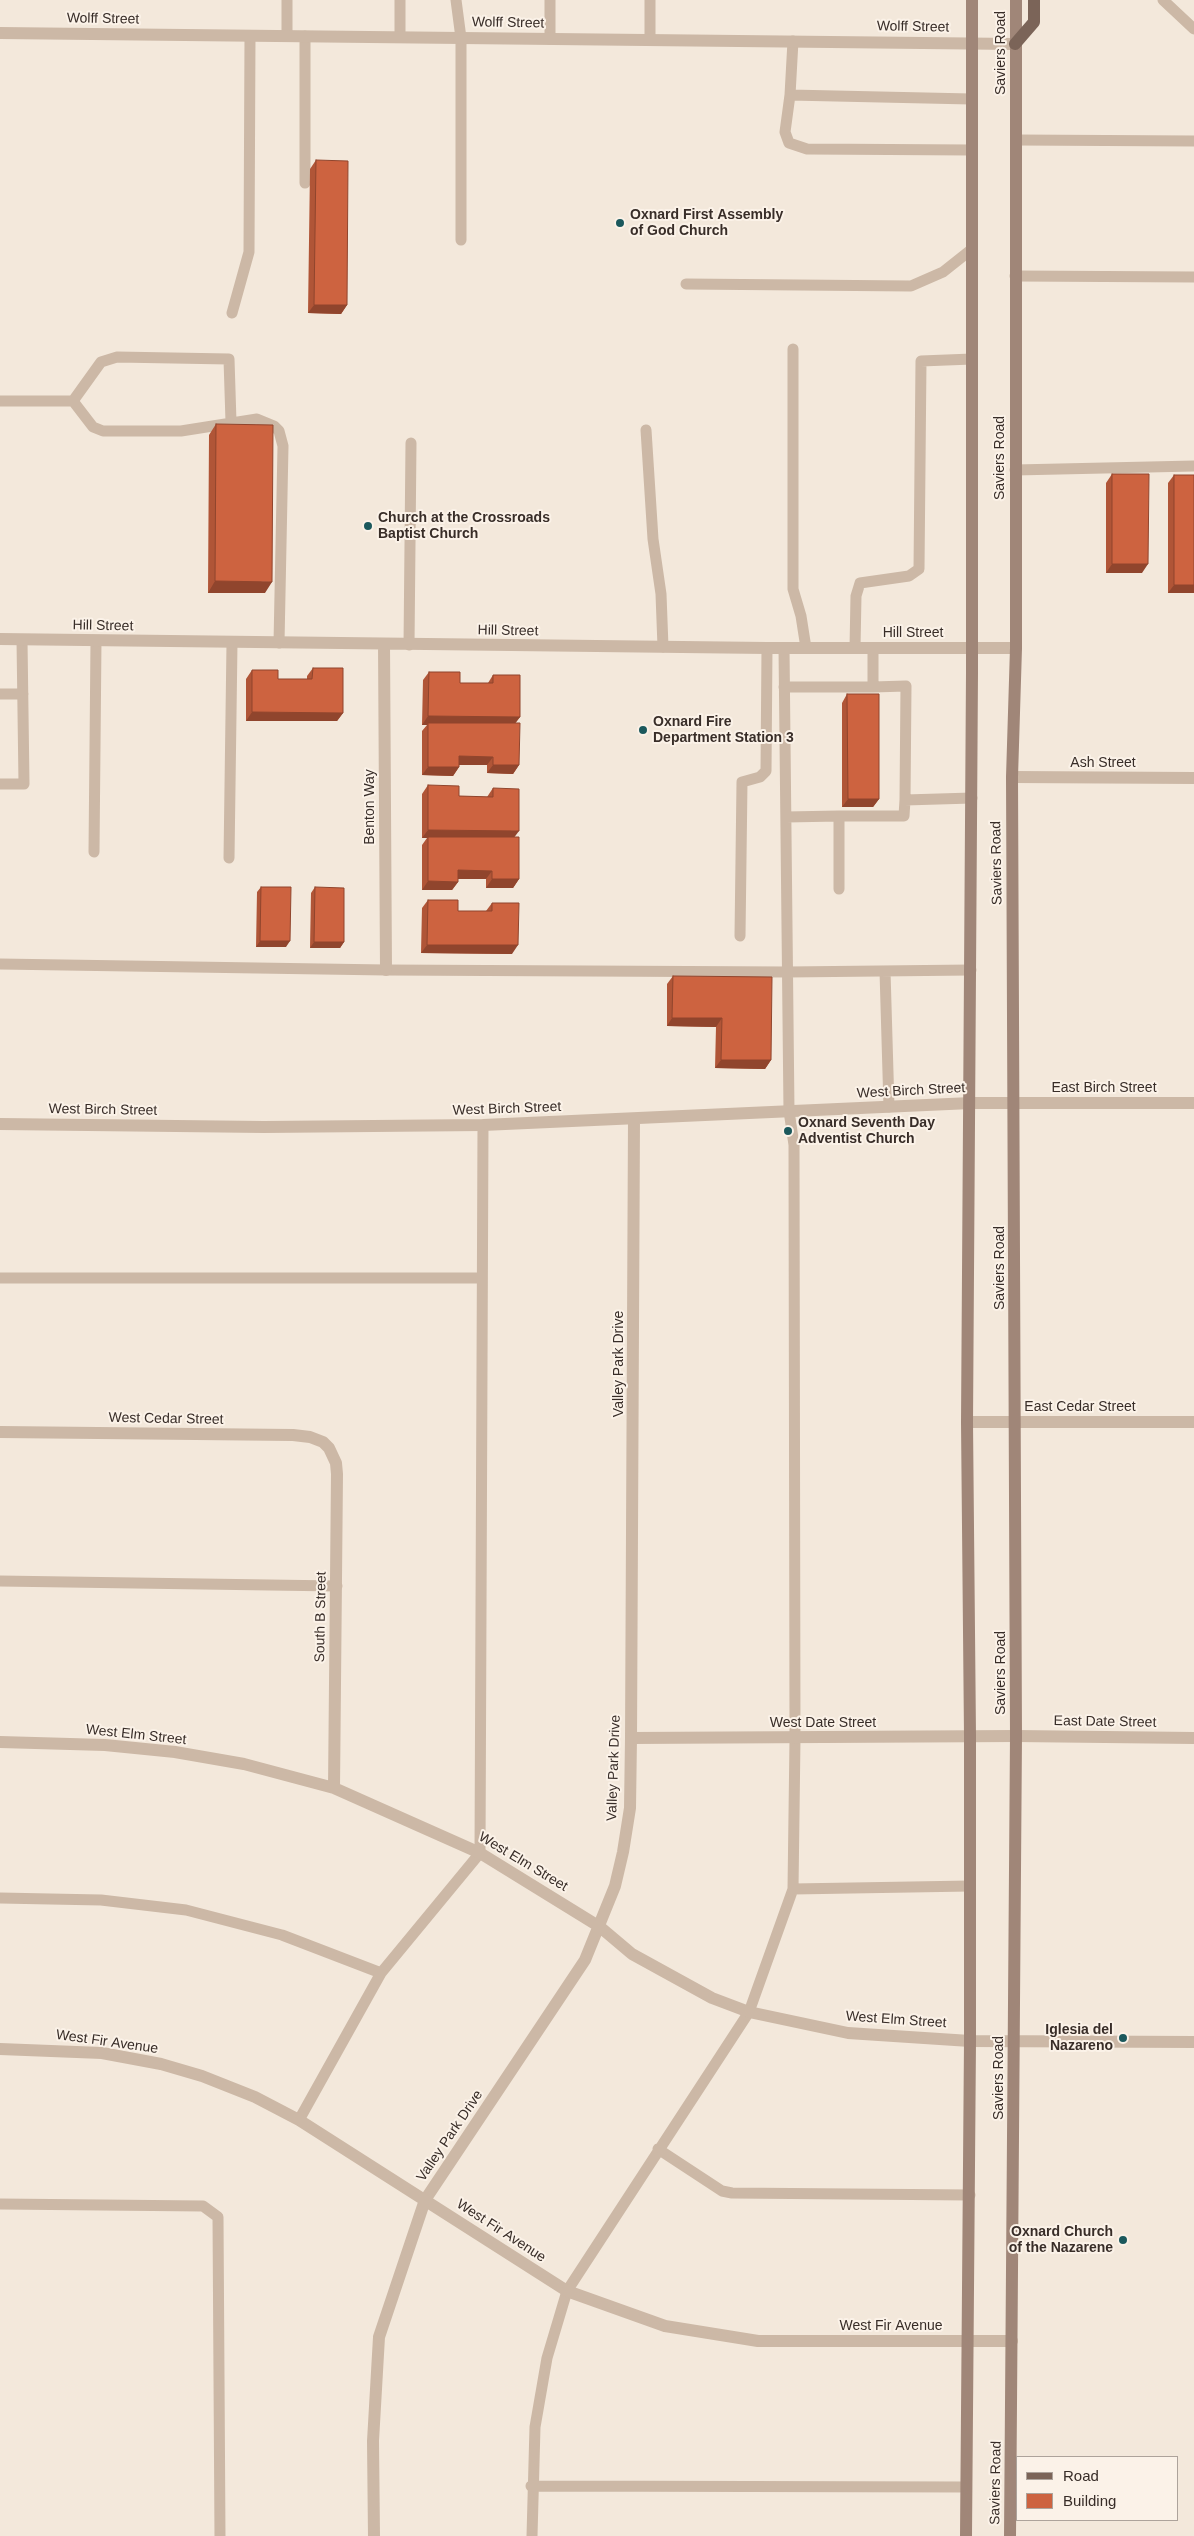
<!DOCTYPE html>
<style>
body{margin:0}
#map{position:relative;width:1194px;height:2536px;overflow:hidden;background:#f3e8db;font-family:Arial,sans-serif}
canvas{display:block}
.legend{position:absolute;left:1016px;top:2456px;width:162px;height:65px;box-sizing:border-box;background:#fbf2e8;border:1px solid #ada39b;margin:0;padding:6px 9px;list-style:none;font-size:15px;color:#382d28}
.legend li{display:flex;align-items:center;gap:10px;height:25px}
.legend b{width:25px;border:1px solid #ada39b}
</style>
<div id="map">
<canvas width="1194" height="2536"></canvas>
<ul class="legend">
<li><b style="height:6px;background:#7b6458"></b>Road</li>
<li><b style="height:14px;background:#cd6340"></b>Building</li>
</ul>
</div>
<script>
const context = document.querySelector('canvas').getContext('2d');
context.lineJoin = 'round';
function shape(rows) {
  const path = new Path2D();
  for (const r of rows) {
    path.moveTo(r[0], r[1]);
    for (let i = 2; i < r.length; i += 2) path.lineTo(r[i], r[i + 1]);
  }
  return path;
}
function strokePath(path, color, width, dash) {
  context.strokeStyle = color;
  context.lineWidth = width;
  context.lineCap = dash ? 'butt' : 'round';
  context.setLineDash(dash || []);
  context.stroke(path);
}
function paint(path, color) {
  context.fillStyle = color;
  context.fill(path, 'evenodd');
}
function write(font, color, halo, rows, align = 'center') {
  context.font = font + ' Arial,sans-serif';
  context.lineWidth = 4;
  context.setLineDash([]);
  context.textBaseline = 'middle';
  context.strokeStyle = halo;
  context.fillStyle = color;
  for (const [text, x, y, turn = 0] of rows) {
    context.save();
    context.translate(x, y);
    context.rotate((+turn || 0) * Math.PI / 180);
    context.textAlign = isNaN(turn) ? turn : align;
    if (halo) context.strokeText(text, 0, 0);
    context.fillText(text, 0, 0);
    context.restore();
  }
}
strokePath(shape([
 [456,0,461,38,461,240],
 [550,0,550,39],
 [1163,0,1194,29],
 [287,36,287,0],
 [400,37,400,0],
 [650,40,650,0],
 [790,95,793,41],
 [971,99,790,95,785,132,789,143,807,149,971,150],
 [1017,140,1194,141],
 [305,183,305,36],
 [1015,276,1194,277],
 [686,284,911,286,943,272,972,249],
 [232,313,249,252,250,36],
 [793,349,793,589,801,616,806,648],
 [0,401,73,401],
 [73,401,93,427,103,431,181,431,257,419,274,426,279,431,283,446,279,643],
 [73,401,101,362,117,357,229,359,231,422],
 [646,430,653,539,661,594,663,647],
 [1015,470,1194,466],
 [409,645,411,443],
 [855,648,856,596,860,583,909,576,919,569,921,361,972,359],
 [873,648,873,687,906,686,905,800,972,798],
 [784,687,873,687],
 [0,694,23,694],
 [0,784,24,784,22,640],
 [786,817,839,816],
 [94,852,96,641],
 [229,858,232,643],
 [839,889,839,816,904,816,905,800],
 [740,936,742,782,760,777,766,771,767,648],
 [0,964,386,970,788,972,971,970],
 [885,971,889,1107],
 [0,1278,482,1278],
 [0,1581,337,1586],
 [793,1889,970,1886],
 [0,1898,101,1900,186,1910,282,1935,381,1973],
 [299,2120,381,1973,480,1853,483,1125],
 [658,2149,722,2191,732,2193,970,2195],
 [0,2204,203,2206,218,2217,220,2536],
 [531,2486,966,2487],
 [532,2536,535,2427,547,2358,567,2291,749,2012,793,1889,795,1739,794,1145,789,1111,784,648]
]), '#ccb8a6', 11);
strokePath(shape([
 [0,33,1015,44],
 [0,639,767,648,1016,648],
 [384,644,386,970],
 [1012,777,1194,778],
 [0,1124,264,1127,483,1125,971,1103,1194,1103],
 [967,1422,1194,1422],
 [0,1432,293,1435,310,1437,323,1442,329,1448,336,1463,337,1474,334,1788],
 [631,1738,1016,1736,1194,1738],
 [0,1742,105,1745,175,1752,244,1764,334,1788,480,1853,600,1927,632,1954,712,1998,749,2012,848,2033,970,2041,1194,2042],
 [0,2049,102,2053,161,2064,202,2076,255,2097,299,2120,567,2291,665,2326,758,2341,1012,2341],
 [374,2536,373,2441,379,2337,425,2200,585,1960,615,1886,623,1852,630,1808,631,1738,634,1119]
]), '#ccb8a6', 12);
strokePath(shape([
 [966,2536,970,2041,970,1736,967,1422,972,673,972,0],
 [1010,2536,1016,1736,1012,777,1016,648,1016,0]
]), '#a08678', 12);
strokePath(shape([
 [1015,44,1034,22,1034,0]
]), '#7b6458', 12);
paint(shape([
 [316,160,347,305,341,314,308,313,310,169],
 [216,424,265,593,208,593,209,435],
 [1112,474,1142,573,1106,573,1106,483],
 [1174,475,1194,593,1168,593,1168,483],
 [313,668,343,713,337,721,246,721,246,679,252,670,278,679,307,679,307,676],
 [429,672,460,683,488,683,493,675,520,717,515,723,519,765,513,774,487,773,487,765,459,765,459,767,453,776,422,775,422,731,427,725,422,725,423,680],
 [847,694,879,799,873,807,842,807,842,703],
 [428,785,459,796,487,797,493,788,514,837,519,879,513,888,486,888,486,879,458,879,458,882,452,890,422,890,422,845,427,838,422,838,422,794],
 [261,887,286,947,256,947,257,892],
 [315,887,344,942,340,948,310,948,311,893],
 [428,900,458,911,486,911,492,903,512,954,421,953,422,908],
 [673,976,771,1060,765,1069,715,1068,716,1027,667,1026,667,984]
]), '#b05537');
paint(shape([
 [314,305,347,305,341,314,308,313],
 [1112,564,1148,564,1142,573,1106,573],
 [215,581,272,582,265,593,208,593],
 [1174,585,1194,585,1194,593,1168,593],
 [252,712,343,713,337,721,246,721],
 [428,716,520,717,514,725,428,723,427,725,422,725],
 [459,756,493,757,487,765,453,765],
 [493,765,519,765,513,774,487,773],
 [428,767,459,767,453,776,422,775],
 [848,799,879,799,873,807,842,807],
 [428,830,519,831,513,839,428,837,427,838,422,838],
 [458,870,492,871,486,879,452,879],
 [492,879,519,879,513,888,486,888],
 [428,881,458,882,452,890,422,890],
 [260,941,290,941,286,947,256,947],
 [314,942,344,942,340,948,310,948],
 [427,945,518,945,512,954,421,953],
 [672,1018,722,1018,716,1027,667,1026],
 [721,1060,771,1060,765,1069,715,1068]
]), '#90452d');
const building = shape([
 [316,160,348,161,347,305,314,305,316,160],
 [216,424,273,425,272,582,215,581,216,424],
 [1112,474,1149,474,1148,564,1112,564,1112,474],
 [1174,475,1194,475,1194,585,1174,585,1174,475],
 [313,668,343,668,343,713,252,712,252,670,278,670,278,679,312,679,313,668],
 [429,672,460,672,460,683,493,683,493,675,520,675,520,717,428,716,429,672],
 [847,694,879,694,879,799,848,799,847,694],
 [428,723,520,723,519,765,493,765,493,757,459,756,459,767,428,767,428,723],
 [428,785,459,786,459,796,493,797,493,788,519,789,519,831,428,830,428,785],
 [428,837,519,837,519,879,492,879,492,871,458,870,458,882,428,881,428,837],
 [261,887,291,887,290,941,260,941,261,887],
 [315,887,344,888,344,942,314,942,315,887],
 [428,900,458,900,458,911,492,911,492,903,519,903,518,945,427,945,428,900],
 [673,976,772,977,771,1060,721,1060,722,1018,672,1018,673,976]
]);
paint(building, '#cd6340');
strokePath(building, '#90452d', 1);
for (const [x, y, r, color] of [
 [620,223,5,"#1b585c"],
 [368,526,5,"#1b585c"],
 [643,730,5,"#1b585c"],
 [788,1131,5,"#1b585c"],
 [1123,2038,5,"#1b585c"],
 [1123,2240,5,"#1b585c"]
]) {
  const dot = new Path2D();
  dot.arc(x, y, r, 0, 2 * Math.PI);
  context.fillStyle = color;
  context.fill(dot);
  strokePath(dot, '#fbf2e8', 2);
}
write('14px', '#382d28', '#fbf2e8', [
 ["Wolff Street",103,19,1],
 ["Wolff Street",508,23,1],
 ["Wolff Street",913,27,1],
 ["Saviers Road",1001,53,-90],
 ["Saviers Road",1000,458,-90],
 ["Hill Street",103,626,1],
 ["Hill Street",508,631,1],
 ["Hill Street",913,633],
 ["Ash Street",1103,763],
 ["Benton Way",370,807,-90],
 ["Saviers Road",997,863,-91],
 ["East Birch Street",1104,1088],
 ["West Birch Street",911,1091,-3],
 ["West Birch Street",507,1109,-2],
 ["West Birch Street",103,1110,1],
 ["Saviers Road",1000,1268,-90],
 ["Valley Park Drive",619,1364,-90],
 ["East Cedar Street",1080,1407],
 ["West Cedar Street",166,1419,1],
 ["South B Street",321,1617,-89],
 ["Saviers Road",1001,1673,-90],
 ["East Date Street",1105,1722,1],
 ["West Date Street",823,1723],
 ["West Elm Street",136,1735,6],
 ["Valley Park Drive",614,1768,-88],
 ["West Elm Street",523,1862,31],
 ["West Elm Street",896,2020,4],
 ["West Fir Avenue",107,2042,8],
 ["Saviers Road",999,2078,-90],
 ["Valley Park Drive",450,2136,-56],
 ["West Fir Avenue",501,2231,33],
 ["West Fir Avenue",891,2326],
 ["Saviers Road",996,2483,-89]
]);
write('bold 14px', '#382d28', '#fbf2e8', [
 ["Oxnard First Assembly",630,215],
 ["of God Church",630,231],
 ["Church at the Crossroads",378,518],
 ["Baptist Church",378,534],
 ["Oxnard Fire",653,722],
 ["Department Station 3",653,738],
 ["Oxnard Seventh Day",798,1123],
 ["Adventist Church",798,1139],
 ["Iglesia del",1113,2030,"right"],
 ["Nazareno",1113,2046,"right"],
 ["Oxnard Church",1113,2232,"right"],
 ["of the Nazarene",1113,2248,"right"]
], 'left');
</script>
